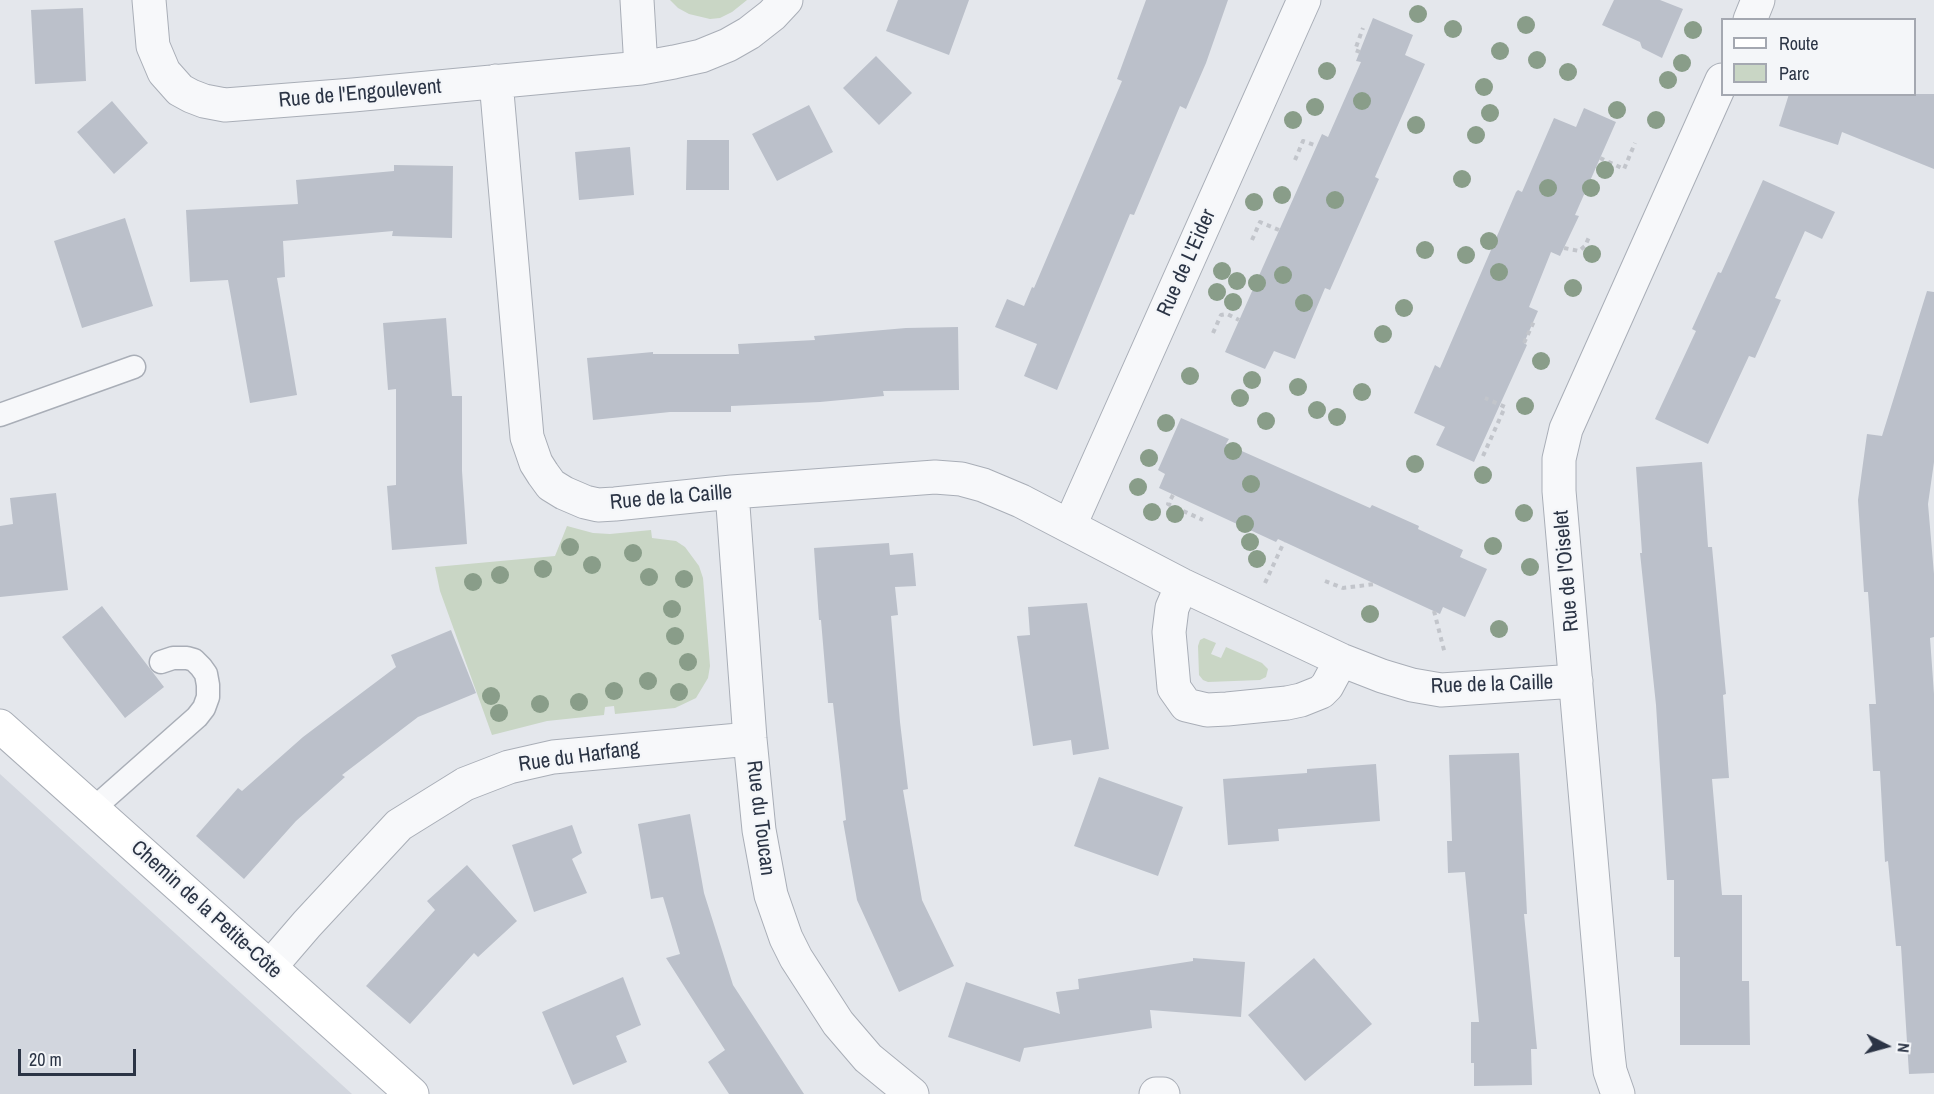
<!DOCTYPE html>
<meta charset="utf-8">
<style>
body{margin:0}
#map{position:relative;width:1934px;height:1094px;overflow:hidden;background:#e4e7ec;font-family:"Archivo Narrow",sans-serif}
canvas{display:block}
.legend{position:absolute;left:1721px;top:18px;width:195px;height:78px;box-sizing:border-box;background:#f4f6f9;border:2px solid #a4a8b1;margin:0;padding:8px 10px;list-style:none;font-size:18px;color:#2b3445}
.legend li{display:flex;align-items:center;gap:12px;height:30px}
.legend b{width:30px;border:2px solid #a4a8b1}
.north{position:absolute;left:1856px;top:1016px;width:60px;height:60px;-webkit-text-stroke:4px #f4f6f9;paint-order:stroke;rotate:96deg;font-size:16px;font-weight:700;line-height:24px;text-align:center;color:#2b3445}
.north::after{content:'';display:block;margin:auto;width:21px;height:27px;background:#2b3445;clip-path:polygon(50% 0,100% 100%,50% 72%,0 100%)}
.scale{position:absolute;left:18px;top:1049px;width:118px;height:27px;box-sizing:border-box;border:3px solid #2b3445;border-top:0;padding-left:8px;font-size:18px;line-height:21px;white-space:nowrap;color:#2b3445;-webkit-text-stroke:4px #f4f6f9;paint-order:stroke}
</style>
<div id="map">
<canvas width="1934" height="1094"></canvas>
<ul class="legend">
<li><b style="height:8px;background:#fff"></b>Route</li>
<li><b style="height:16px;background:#c9d6c5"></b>Parc</li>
</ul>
<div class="north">N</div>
<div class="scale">20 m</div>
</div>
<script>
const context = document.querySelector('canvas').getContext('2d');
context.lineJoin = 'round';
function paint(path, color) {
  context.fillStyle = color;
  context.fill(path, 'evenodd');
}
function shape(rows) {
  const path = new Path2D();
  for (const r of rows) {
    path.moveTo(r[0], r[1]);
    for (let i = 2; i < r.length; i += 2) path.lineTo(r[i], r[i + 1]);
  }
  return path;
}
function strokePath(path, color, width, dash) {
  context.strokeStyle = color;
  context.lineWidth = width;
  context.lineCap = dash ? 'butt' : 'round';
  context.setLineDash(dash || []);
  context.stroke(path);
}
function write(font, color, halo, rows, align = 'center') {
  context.font = font + ' "Archivo Narrow",sans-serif';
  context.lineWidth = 4.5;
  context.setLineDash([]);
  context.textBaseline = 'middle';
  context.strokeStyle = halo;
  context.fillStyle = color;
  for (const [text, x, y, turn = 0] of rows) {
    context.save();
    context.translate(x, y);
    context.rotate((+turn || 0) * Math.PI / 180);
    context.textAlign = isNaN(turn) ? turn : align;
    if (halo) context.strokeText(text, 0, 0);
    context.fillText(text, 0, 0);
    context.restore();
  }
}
paint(shape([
 [0,774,352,1094,0,1094]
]), '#d2d6de');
paint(shape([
 [670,0,747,0,732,12,720,18,710,19,689,14,678,8],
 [567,526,593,533,610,534,651,530,652,538,676,541,685,547,699,566,703,578,710,666,708,678,696,698,675,708,615,714,614,706,605,707,604,715,547,721,492,735,440,591,435,567,555,556],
 [1204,638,1216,643,1211,654,1221,658,1226,647,1262,663,1268,669,1266,677,1260,680,1208,682,1203,680,1199,675,1198,646,1200,640]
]), '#c9d6c5');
paint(shape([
 [898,0,969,0,949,55,886,31],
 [1146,0,1228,0,1206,63,1186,109,1180,106,1134,215,1130,214,1057,390,1024,376,1037,344,995,327,1007,299,1024,306,1032,287,1034,288,1122,81,1117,79],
 [1614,0,1660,0,1683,9,1662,58,1642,48,1640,42,1602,25],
 [83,8,86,81,35,84,31,10],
 [1373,18,1413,35,1405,55,1425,64,1375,177,1379,179,1330,290,1325,288,1295,359,1274,351,1265,369,1225,352,1322,134,1328,137,1361,62,1356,61],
 [876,56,912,93,879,125,843,88],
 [1789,94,1934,94,1934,169,1842,132,1838,145,1779,126],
 [112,101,148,143,114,174,77,132],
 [809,105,833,152,777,181,752,134],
 [1584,108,1616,122,1575,215,1579,216,1560,256,1551,252,1529,307,1538,311,1524,343,1527,345,1474,462,1436,445,1445,427,1414,413,1435,365,1440,368,1516,192,1518,190,1522,192,1554,118,1576,127],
 [687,140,729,140,729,190,686,190],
 [630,147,634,195,579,200,575,152],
 [394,165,453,166,452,238,392,236,393,231,283,241,285,277,277,278,297,395,250,403,228,280,190,282,186,210,298,204,296,180,394,171],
 [1763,180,1835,212,1822,239,1805,231,1775,298,1781,300,1755,358,1749,356,1708,444,1655,419,1696,331,1692,329,1718,272,1721,273],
 [125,218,153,306,82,328,54,241],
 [1927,291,1934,292,1934,462,1928,504,1934,574,1934,637,1930,638,1934,694,1934,1073,1909,1074,1901,946,1896,946,1888,861,1885,862,1880,771,1873,771,1869,704,1876,704,1868,592,1864,592,1858,500,1867,434,1882,436],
 [446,318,452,396,462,396,462,471,467,544,392,550,387,486,396,485,396,389,388,390,383,323],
 [958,327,959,390,883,391,884,396,820,402,731,406,731,412,670,412,593,420,587,358,653,352,653,354,739,354,738,344,815,340,814,336,906,328],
 [1181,418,1229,439,1226,444,1370,508,1372,505,1419,526,1418,529,1463,550,1460,557,1487,569,1465,617,1443,607,1440,614,1278,539,1276,542,1159,488,1165,474,1158,470],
 [1702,462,1708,547,1712,547,1726,694,1723,695,1729,778,1712,779,1722,895,1742,895,1742,981,1749,981,1750,1045,1680,1045,1680,957,1674,957,1674,880,1667,880,1656,705,1640,553,1642,553,1636,467],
 [56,493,68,590,0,597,0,526,13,524,10,498],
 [889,543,890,555,913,553,916,586,895,587,898,615,891,616,900,722,908,789,903,790,922,900,954,966,899,992,857,900,843,821,846,820,833,703,828,703,821,620,819,620,814,548],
 [1087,603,1109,749,1073,755,1071,740,1033,746,1017,636,1030,635,1028,607],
 [102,606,164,687,125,718,62,637],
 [451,630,476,693,418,717,342,775,345,777,296,821,244,879,196,836,238,788,242,791,303,737,396,667,391,655],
 [1519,753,1527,914,1524,914,1537,1049,1531,1049,1532,1085,1474,1086,1474,1063,1471,1063,1471,1022,1479,1022,1465,872,1448,873,1447,841,1452,841,1449,755],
 [1376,764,1380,821,1278,829,1279,841,1228,845,1223,779,1307,773,1307,769],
 [1099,777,1183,807,1158,876,1074,846],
 [690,814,704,893,733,985,804,1094,729,1094,708,1062,725,1050,666,958,680,954,663,897,651,899,638,824],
 [572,825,582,853,572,859,587,893,534,912,512,845],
 [467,865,517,921,478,957,474,953,410,1024,366,986,435,910,427,901],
 [1193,958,1245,962,1241,1017,1150,1010,1152,1028,1024,1048,1020,1062,948,1037,966,982,1060,1014,1056,992,1079,989,1078,979,1193,961],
 [1314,958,1372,1024,1305,1081,1248,1015],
 [623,977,641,1025,616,1036,627,1062,573,1085,542,1012]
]), '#bbc0ca');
const lane = shape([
 [0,415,134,367],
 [93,809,197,717,204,708,208,697,208,685,206,674,201,667,194,660,187,658,173,658,161,662]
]);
const street = shape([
 [149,0,153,46,164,72,180,90,191,96,204,101,225,105,353,95,641,68,674,62,701,56,728,45,749,33,772,15,786,0],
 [637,0,641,68],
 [1750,20,1758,0],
 [496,81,527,437,536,463,543,474,551,485,564,493,585,502,598,505,615,504,732,492,935,477,961,479,983,485,1021,501,1182,585,1341,660,1382,676,1412,685,1441,690,1576,681],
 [732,492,750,739,759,830,771,895,786,938,796,958,838,1023,868,1058,912,1094],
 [1070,525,1304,0],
 [1182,585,1172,608,1169,632,1174,688,1186,705,1207,710,1227,709,1287,703,1301,700,1321,692,1327,686,1341,660],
 [270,967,307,924,399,825,465,784,509,767,553,757,750,739],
 [1156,1094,1163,1094],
 [1618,1094,1610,1071,1608,1054,1559,491,1559,459,1566,429,1722,80]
]);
const secondary = shape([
 [0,726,412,1094]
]);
strokePath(lane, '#a9aeb7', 25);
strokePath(street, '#a9aeb7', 35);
strokePath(secondary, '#a9aeb7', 35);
strokePath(shape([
 [1360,52,1355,50,1363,28],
 [1600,158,1624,169,1635,143],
 [1295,160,1303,141,1317,146],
 [1252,240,1260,222,1279,230],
 [1564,248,1579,251,1585,246,1590,235],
 [1213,333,1221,315,1227,314,1239,320],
 [1524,343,1535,319],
 [1483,456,1505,407,1485,398],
 [1173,495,1168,504,1203,520],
 [1325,581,1343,588,1375,584],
 [1265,583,1284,542],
 [1434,611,1445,654]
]), '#c2c5cb', 4, [4.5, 4.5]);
strokePath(lane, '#f7f8fa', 22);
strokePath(street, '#f7f8fa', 33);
strokePath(secondary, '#fff', 33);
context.fillStyle = '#899d89';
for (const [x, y] of [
 [1418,14],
 [1526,25],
 [1453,29],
 [1693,30],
 [1500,51],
 [1537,60],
 [1682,63],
 [1327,71],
 [1568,72],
 [1668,80],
 [1484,87],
 [1362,101],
 [1315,107],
 [1617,110],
 [1490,113],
 [1293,120],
 [1656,120],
 [1416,125],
 [1476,135],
 [1605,170],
 [1462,179],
 [1548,188],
 [1591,188],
 [1282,195],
 [1335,200],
 [1254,202],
 [1489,241],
 [1425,250],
 [1592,254],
 [1466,255],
 [1222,271],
 [1499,272],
 [1283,275],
 [1237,281],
 [1257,283],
 [1573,288],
 [1217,292],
 [1233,302],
 [1304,303],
 [1404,308],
 [1383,334],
 [1541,361],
 [1190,376],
 [1252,380],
 [1298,387],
 [1362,392],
 [1240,398],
 [1525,406],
 [1317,410],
 [1337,417],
 [1266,421],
 [1166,423],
 [1233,451],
 [1149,458],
 [1415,464],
 [1483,475],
 [1251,484],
 [1138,487],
 [1152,512],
 [1524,513],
 [1175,514],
 [1245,524],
 [1250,542],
 [1493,546],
 [570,547],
 [633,553],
 [1257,559],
 [592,565],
 [1530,567],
 [543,569],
 [500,575],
 [649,577],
 [684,579],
 [473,582],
 [672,609],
 [1370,614],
 [1499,629],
 [675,636],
 [688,662],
 [648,681],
 [614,691],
 [679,692],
 [491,696],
 [579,702],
 [540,704],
 [499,713]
]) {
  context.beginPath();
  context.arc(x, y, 9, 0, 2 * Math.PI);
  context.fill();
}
write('21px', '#2b3445', '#f4f6f9', [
 ["Rue de l'Engoulevent",360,94,-5],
 ["Rue de L'Eider",1187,263,-66],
 ["Rue de la Caille",671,498,-5],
 ["Rue de l'Oiselet",1567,571,-95],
 ["Rue de la Caille",1492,685,-2],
 ["Rue du Harfang",579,757,-8],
 ["Rue du Toucan",760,818,83],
 ["Chemin de la Petite-Côte",206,910,42]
]);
</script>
